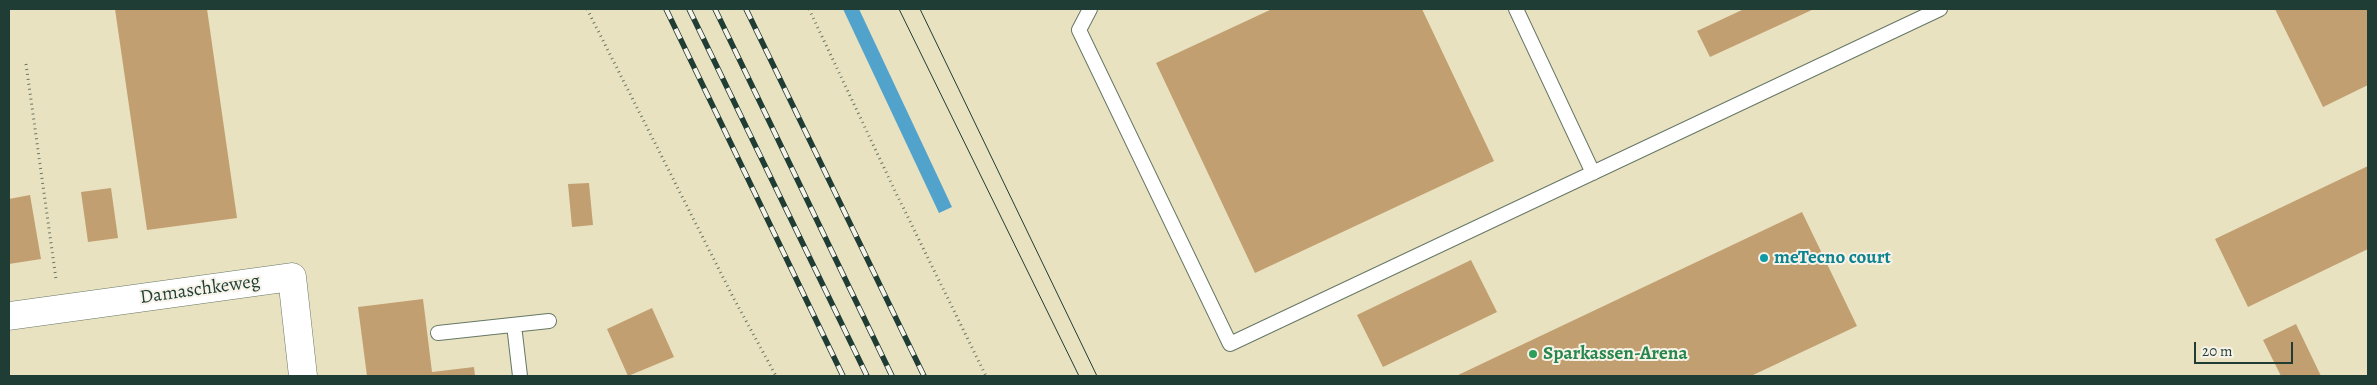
<!DOCTYPE html>
<style>
body{margin:0}
#map{position:relative;width:2377px;height:385px;overflow:hidden;background:#e9e2c0;font-family:Alegreya,serif}
canvas{display:block}
.frame{position:absolute;inset:0;border:10px solid #1f3d34;pointer-events:none}
.scale{position:absolute;left:2194px;top:342px;width:99px;height:22px;box-sizing:border-box;border:2px solid #1f3d34;border-top:0;padding-left:6px;font-size:15px;line-height:18px;white-space:nowrap;color:#1f3d34;-webkit-text-stroke:4px #f7f3e8;paint-order:stroke}
</style>
<div id="map">
<canvas width="2377" height="385"></canvas>
<div class="frame"></div>
<div class="scale">20 m</div>
</div>
<script>
const context = document.querySelector('canvas').getContext('2d');
context.lineJoin = 'round';
function paint(path, color) {
  context.fillStyle = color;
  context.fill(path, 'evenodd');
}
function shape(rows) {
  const path = new Path2D();
  for (const r of rows) {
    path.moveTo(r[0], r[1]);
    for (let i = 2; i < r.length; i += 2) path.lineTo(r[i], r[i + 1]);
  }
  return path;
}
function strokePath(path, color, width, dash) {
  context.strokeStyle = color;
  context.lineWidth = width;
  context.lineCap = dash ? 'butt' : 'round';
  context.setLineDash(dash || []);
  context.stroke(path);
}
function write(font, color, halo, rows, align = 'center') {
  context.font = font + ' Alegreya,serif';
  context.lineWidth = 4;
  context.setLineDash([]);
  context.textBaseline = 'middle';
  context.strokeStyle = halo;
  context.fillStyle = color;
  for (const [text, x, y, turn = 0] of rows) {
    context.save();
    context.translate(x, y);
    context.rotate((+turn || 0) * Math.PI / 180);
    context.textAlign = isNaN(turn) ? turn : align;
    if (halo) context.strokeText(text, 0, 0);
    context.fillText(text, 0, 0);
    context.restore();
  }
}
paint(shape([
 [843,9,859,9,952,207,939,213]
]), '#51a3cc');
paint(shape([
 [115,9,207,9,237,218,147,230],
 [1272,9,1422,9,1494,161,1255,273,1156,63],
 [1744,9,1814,9,1710,57,1697,31],
 [2275,9,2368,9,2368,85,2323,107],
 [2368,166,2368,249,2248,307,2215,239],
 [589,183,593,225,572,227,568,184],
 [111,188,118,238,88,242,81,192],
 [30,195,41,259,9,264,9,199],
 [1802,212,1857,326,1751,376,1456,376],
 [1471,260,1497,312,1383,367,1357,315],
 [423,299,432,372,474,367,475,376,367,376,358,307],
 [652,308,674,357,628,376,607,329],
 [2296,324,2321,376,2281,376,2263,340]
]), '#c29f70');
const lane = shape([
 [1090,9,1079,30,1230,344,1940,9],
 [1516,9,1593,173],
 [514,325,520,376],
 [438,333,549,321]
]);
const street = shape([
 [9,316,292,277,303,376]
]);
strokePath(lane, '#667765', 16);
strokePath(street, '#667765', 29);
strokePath(shape([
 [587,9,733,297,776,376],
 [809,9,895,191,986,376],
 [26,64,56,279]
]), '#667765', 3, [1, 4]);
strokePath(lane, '#fff', 14);
strokePath(street, '#fff', 28);
strokePath(shape([
 [899,9,1079,376],
 [920,9,1097,376]
]), '#1f3d34', 1);
const rail = shape([
 [666,9,843,376],
 [689,9,867,376],
 [715,9,892,376],
 [746,9,924,376]
]);
strokePath(rail, '#1f3d34', 5.5);
strokePath(rail, '#f7f3e8', 4, [11]);
for (const [x, y, r, color] of [
 [1764,258,5,"#0f9aa8"],
 [1533,354,5,"#2e9e5b"]
]) {
  const dot = new Path2D();
  dot.arc(x, y, r, 0, 2 * Math.PI);
  context.fillStyle = color;
  context.fill(dot);
  strokePath(dot, '#f7f3e8', 2);
}
write('bold 19px', '#0d838f', '#f7f3e8', [
 ["meTecno court",1774,258]
], 'left');
write('19px', '#1f3d34', '#f7f3e8', [
 ["Damaschkeweg",200,290,-8]
]);
write('bold 19px', '#27864d', '#f7f3e8', [
 ["Sparkassen-Arena",1543,354]
], 'left');
</script>
